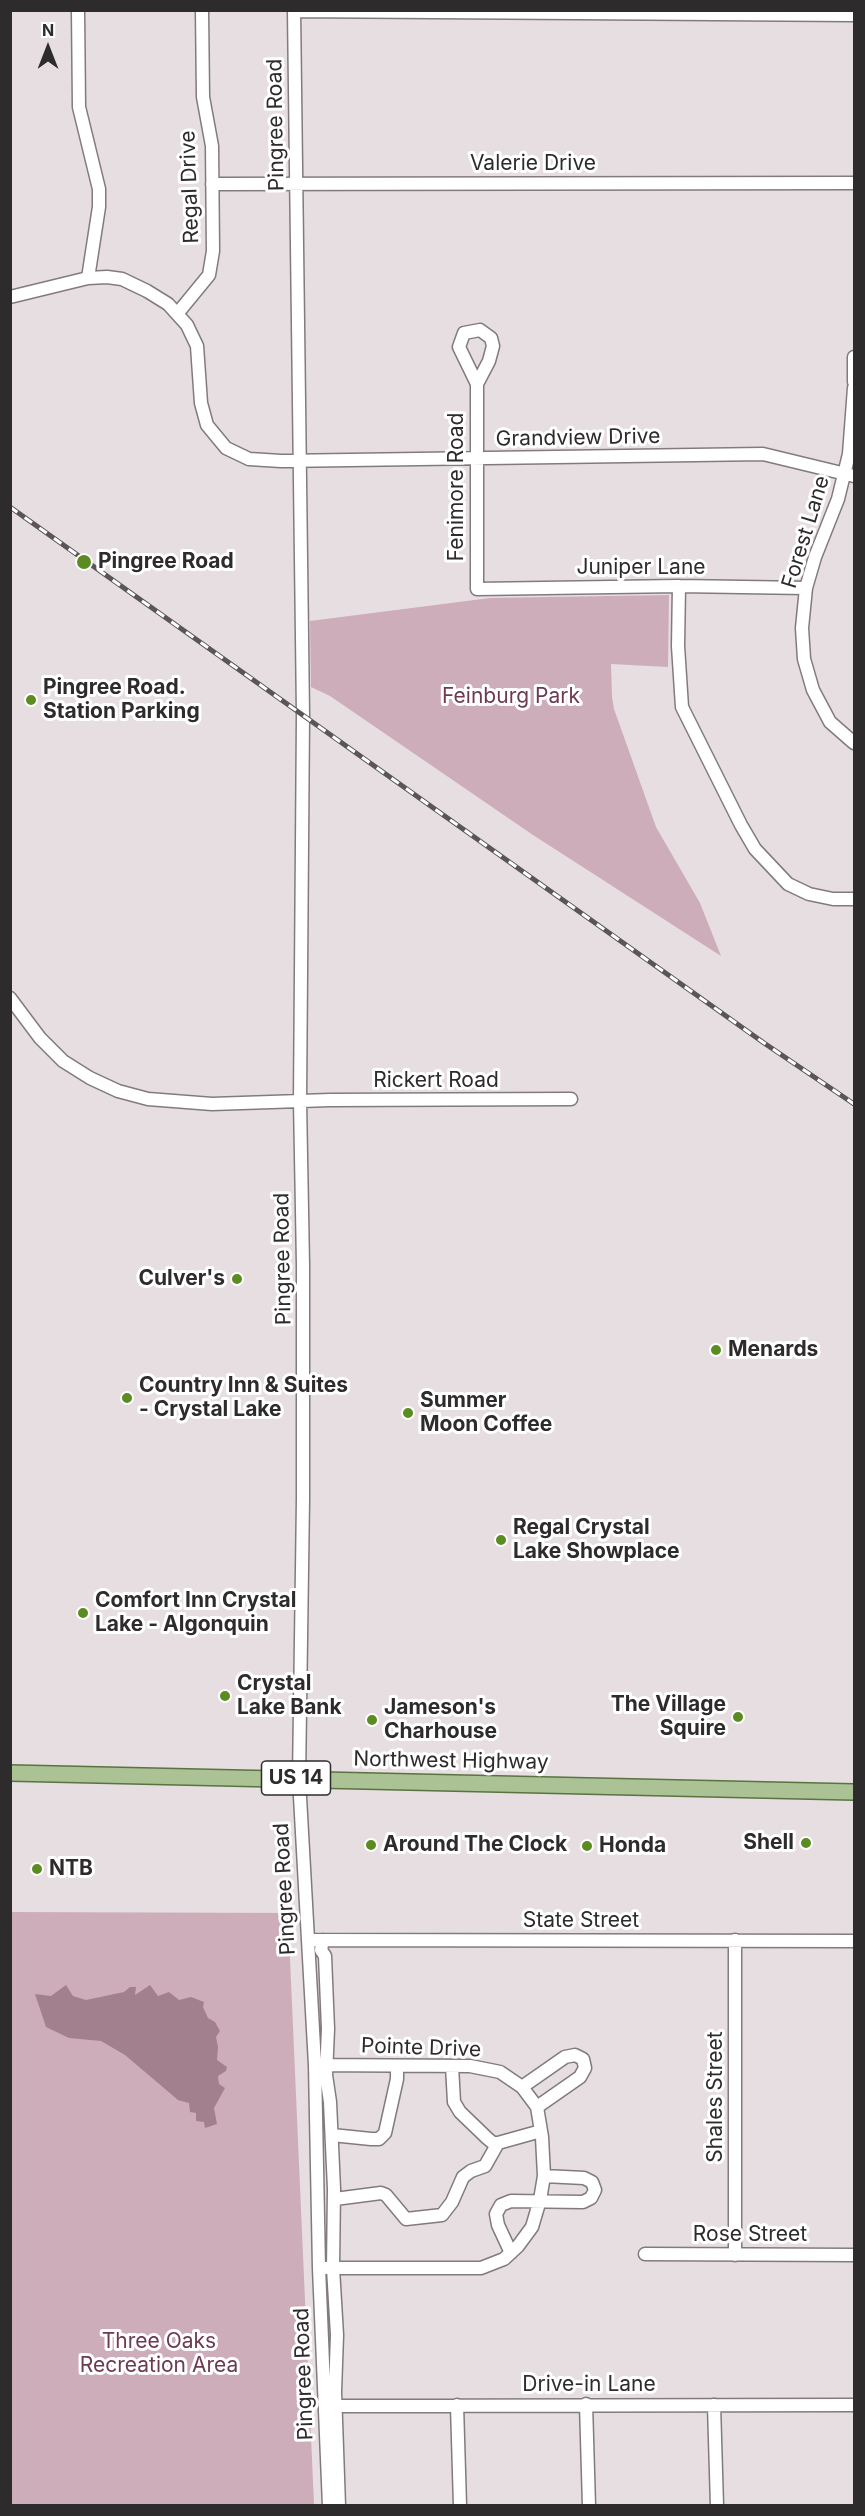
<!DOCTYPE html>
<style>
body{margin:0}
#map{position:relative;width:865px;height:2516px;overflow:hidden;background:#e6dee1;font-family:Inter,sans-serif}
canvas{display:block}
.frame{position:absolute;inset:0;border:12px solid #2e2b2c;pointer-events:none}
.north{position:absolute;left:18px;top:18px;width:60px;height:60px;-webkit-text-stroke:4px #fff;paint-order:stroke;rotate:0deg;font-size:16px;font-weight:700;line-height:24px;text-align:center;color:#2e2b2c}
.north::after{content:'';display:block;margin:auto;width:21px;height:27px;background:#2e2b2c;clip-path:polygon(50% 0,100% 100%,50% 72%,0 100%)}
</style>
<div id="map">
<canvas width="865" height="2516"></canvas>
<div class="frame"></div>
<div class="north">N</div>
</div>
<script>
const context = document.querySelector('canvas').getContext('2d');
context.lineJoin = 'round';
function paint(path, color) {
  context.fillStyle = color;
  context.fill(path, 'evenodd');
}
function shape(rows) {
  const path = new Path2D();
  for (const r of rows) {
    path.moveTo(r[0], r[1]);
    for (let i = 2; i < r.length; i += 2) path.lineTo(r[i], r[i + 1]);
  }
  return path;
}
function strokePath(path, color, width, dash) {
  context.strokeStyle = color;
  context.lineWidth = width;
  context.lineCap = dash ? 'butt' : 'round';
  context.setLineDash(dash || []);
  context.stroke(path);
}
function write(font, color, halo, rows, align = 'center') {
  context.font = font + ' Inter,sans-serif';
  context.lineWidth = 6;
  context.setLineDash([]);
  context.textBaseline = 'middle';
  context.strokeStyle = halo;
  context.fillStyle = color;
  for (const [text, x, y, turn = 0] of rows) {
    context.save();
    context.translate(x, y);
    context.rotate((+turn || 0) * Math.PI / 180);
    context.textAlign = isNaN(turn) ? turn : align;
    if (halo) context.strokeText(text, 0, 0);
    context.fillText(text, 0, 0);
    context.restore();
  }
}
paint(shape([
 [669,595,668,667,611,664,612,697,614,709,656,827,700,903,721,956,533,835,330,696,311,687,310,621,490,598],
 [11,1912,288,1913,314,2505,11,2506]
]), '#ceadba');
paint(shape([
 [66,1985,73,1996,86,2000,124,1992,130,1987,136,1987,135,1995,150,1985,158,1996,169,1992,179,2000,191,1997,204,2002,203,2007,208,2018,215,2022,220,2031,216,2037,218,2047,217,2060,227,2067,226,2071,218,2076,219,2084,225,2088,214,2108,217,2124,205,2128,204,2122,196,2121,196,2113,190,2112,189,2103,178,2100,125,2055,101,2041,69,2038,46,2027,35,1994,51,1996]
]), '#a3808d');
const minor = shape([
 [78,10,79,107,99,189,99,207,88,278],
 [294,10,303,715,300,1101,303,1265,303,1499,299,1779,315,2065,319,2268,329,2506],
 [294,11,854,15],
 [212,184,854,183],
 [10,297,88,278,107,277,122,279,147,291,168,304,187,325,197,346,201,403,207,425,226,448,249,459,281,461,763,454,854,476],
 [177,314,209,275,213,251,212,146,203,97,202,10],
 [854,357,854,382],
 [477,384,459,347,464,333,480,330,491,338,493,346,489,361,477,384,477,589,679,586,806,588],
 [854,388,849,454,838,499,815,557,806,588,802,628,804,659,813,690,830,722,854,743],
 [679,586,678,646,682,707,741,825,755,849,788,884,809,894,833,899,854,899],
 [10,998,40,1038,63,1061,90,1078,118,1091,148,1099,212,1104,330,1100,571,1099],
 [314,1940,854,1941],
 [323,1940,321,1950,325,1956,328,2029,326,2075,330,2102,334,2189,333,2268,337,2335,335,2392,339,2506],
 [735,1940,735,2255],
 [315,2065,470,2066,500,2072,522,2087,537,2107,542,2137,544,2176,540,2200,532,2227,518,2246,504,2259,481,2268,319,2268],
 [452,2066,454,2102,460,2112,487,2138,493,2143,498,2143],
 [522,2087,565,2057,575,2055,583,2059,585,2068,580,2077,537,2107],
 [332,2135,371,2139,379,2139,385,2133,397,2079,397,2066],
 [335,2199,381,2193,386,2195,406,2219,442,2215,452,2202,463,2177,471,2171,485,2166,498,2143,541,2131],
 [511,2253,498,2225,496,2214,501,2205,511,2201,583,2202,591,2198,595,2190,592,2182,584,2178,544,2176],
 [645,2254,854,2255],
 [586,2404,589,2506],
 [457,2405,460,2506],
 [714,2405,717,2506],
 [328,2406,854,2405]
]);
const major = shape([
 [10,1773,854,1792]
]);
strokePath(minor, '#827b7e', 15);
strokePath(major, '#5a7341', 18);
strokePath(minor, '#fff', 12);
strokePath(major, '#aac294', 15);
const rail = shape([
 [10,507,764,1043,854,1104]
]);
strokePath(rail, '#5a5657', 5);
strokePath(rail, '#fff', 3, [9]);
for (const [x, y, r, color] of [
 [84,562,8,"#5a8c22"],
 [31,700,6,"#5a8c22"],
 [237,1279,6,"#5a8c22"],
 [716,1350,6,"#5a8c22"],
 [127,1398,6,"#5a8c22"],
 [408,1413,6,"#5a8c22"],
 [501,1540,6,"#5a8c22"],
 [83,1613,6,"#5a8c22"],
 [225,1696,6,"#5a8c22"],
 [738,1717,6,"#5a8c22"],
 [372,1720,6,"#5a8c22"],
 [806,1843,6,"#5a8c22"],
 [371,1845,6,"#5a8c22"],
 [587,1846,6,"#5a8c22"],
 [37,1869,6,"#5a8c22"]
]) {
  const dot = new Path2D();
  dot.arc(x, y, r, 0, 2 * Math.PI);
  context.fillStyle = color;
  context.fill(dot);
  strokePath(dot, '#fff', 2);
}
for (const [x, y, w] of [
 [296,1778,69]
]) {
  const box = new Path2D();
  box.roundRect(x - w / 2, y - 17, w, 34, 4.5);
  context.fillStyle = '#fff';
  context.fill(box);
  strokePath(box, '#2e2b2c', 1.5);
}
write('bold 20px', '#2e2b2c', null, [
 ["US 14",296,1778]
]);
write('21px', '#2e2b2c', '#fff', [
 ["Pingree Road",276,125,-91],
 ["Valerie Drive",533,164],
 ["Regal Drive",190,187,-92],
 ["Grandview Drive",578,438,-1],
 ["Fenimore Road",457,487,-90],
 ["Forest Lane",806,532,-73],
 ["Juniper Lane",641,568],
 ["Rickert Road",436,1081],
 ["Pingree Road",283,1259,-91],
 ["Northwest Highway",451,1761,1],
 ["Pingree Road",285,1889,-93],
 ["State Street",581,1921],
 ["Pointe Drive",421,2048,2],
 ["Shales Street",716,2097,-90],
 ["Rose Street",750,2235],
 ["Pingree Road",304,2374,-92],
 ["Drive-in Lane",589,2385]
]);
write('bold 21px', '#2e2b2c', '#fff', [
 ["Pingree Road",98,562],
 ["Pingree Road.",43,688],
 ["Station Parking",43,712],
 ["Culver's",225,1279,"right"],
 ["Menards",728,1350],
 ["Country Inn & Suites",139,1386],
 ["- Crystal Lake",139,1410],
 ["Summer",420,1401],
 ["Moon Coffee",420,1425],
 ["Regal Crystal",513,1528],
 ["Lake Showplace",513,1552],
 ["Comfort Inn Crystal",95,1601],
 ["Lake - Algonquin",95,1625],
 ["Crystal",237,1684],
 ["Lake Bank",237,1708],
 ["The Village",726,1705,"right"],
 ["Squire",726,1729,"right"],
 ["Jameson's",384,1708],
 ["Charhouse",384,1732],
 ["Shell",794,1843,"right"],
 ["Around The Clock",383,1845],
 ["Honda",599,1846],
 ["NTB",49,1869]
], 'left');
write('21px', '#6d3b51', '#fff', [
 ["Feinburg Park",511,697],
 ["Three Oaks",159,2342],
 ["Recreation Area",159,2366]
]);
</script>
